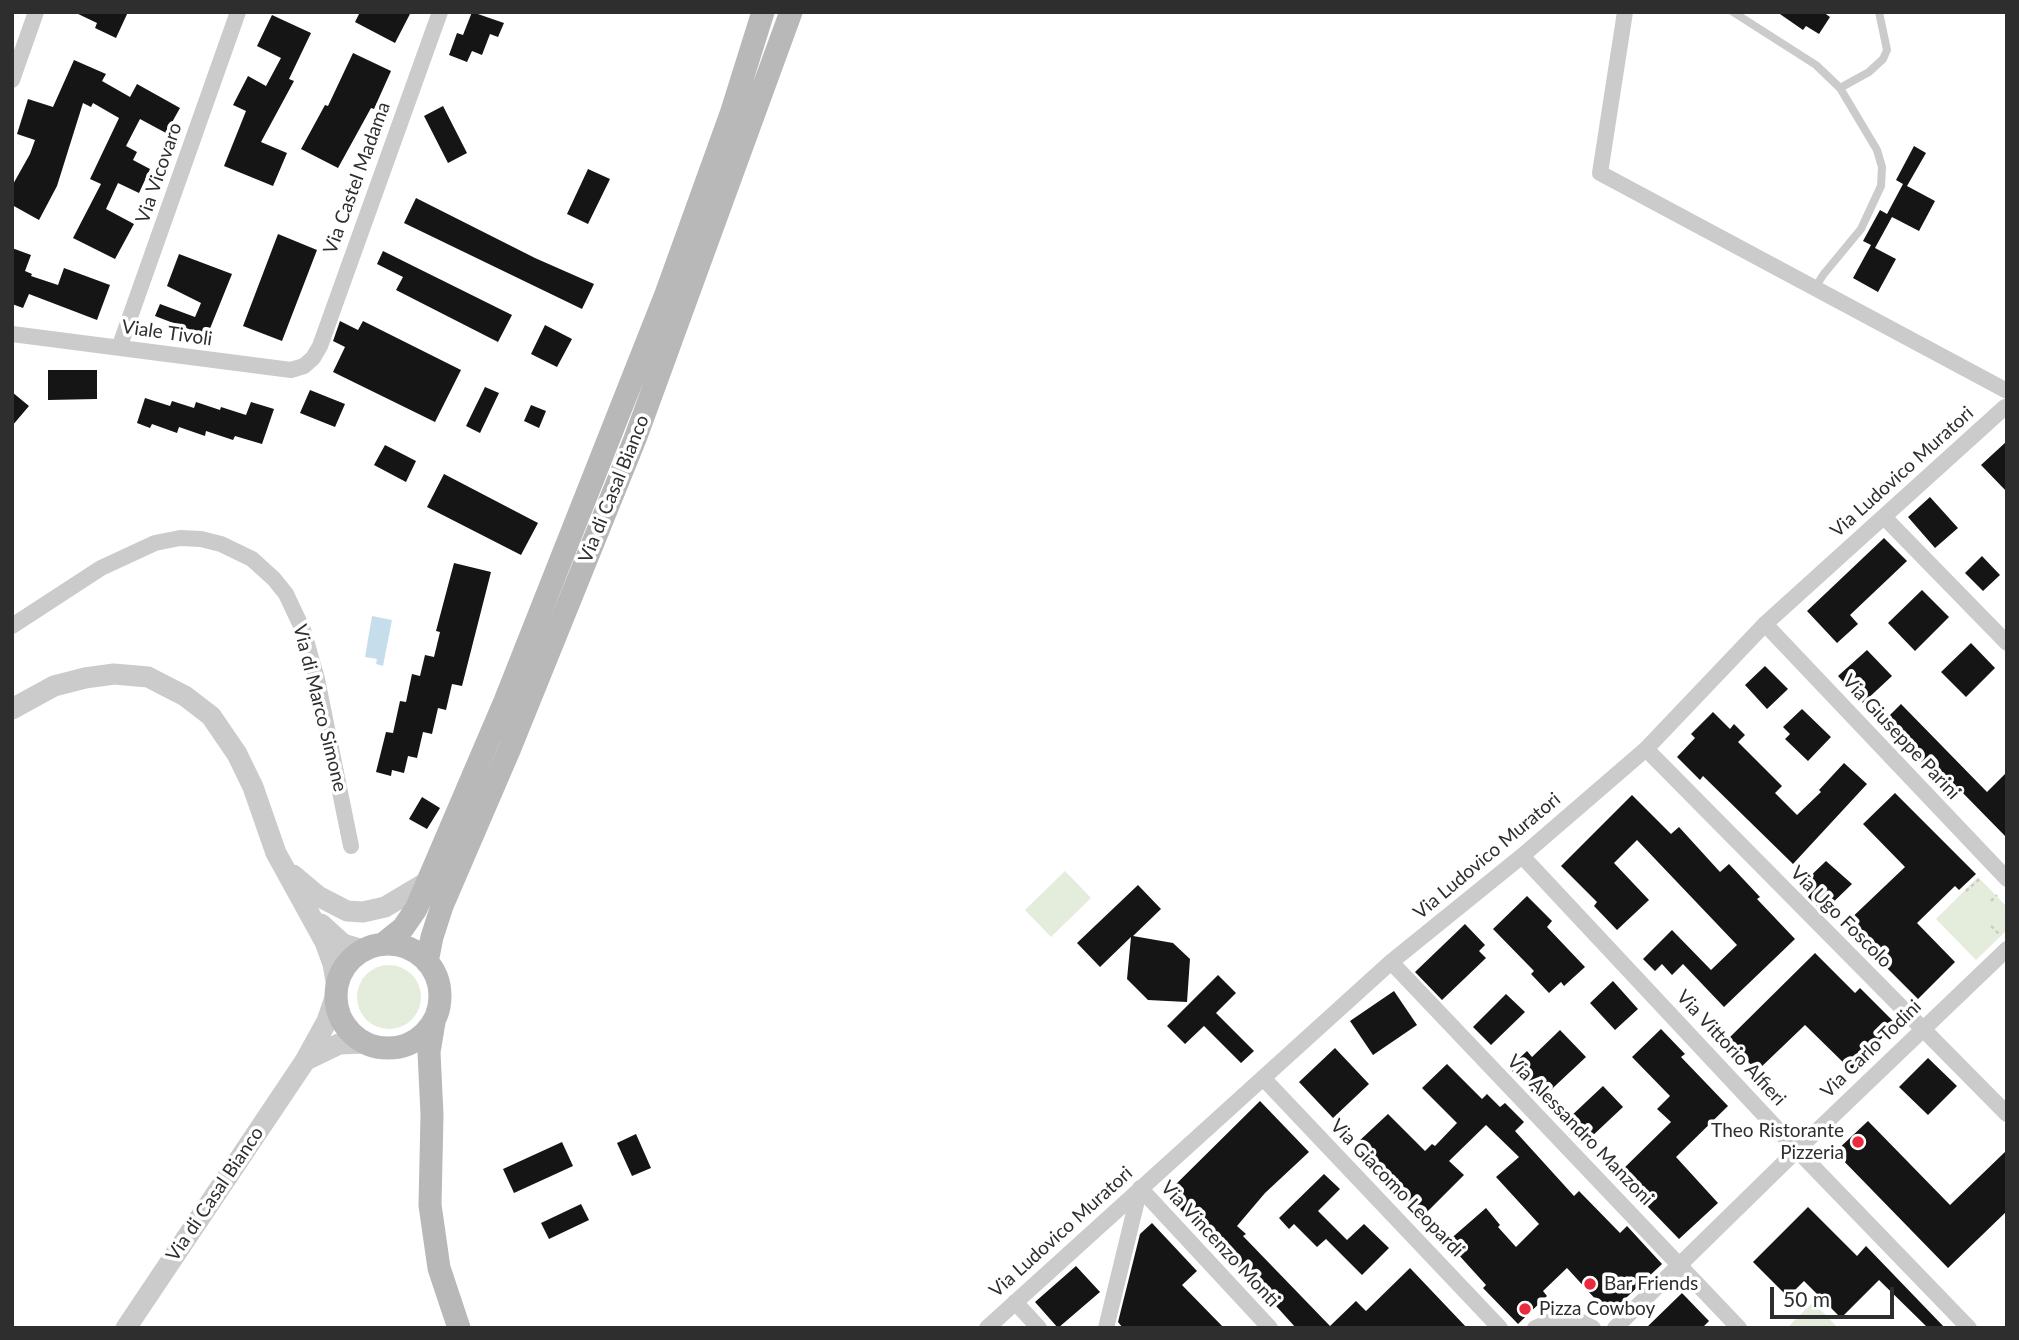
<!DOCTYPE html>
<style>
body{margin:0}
#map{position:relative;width:2019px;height:1340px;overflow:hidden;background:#fff;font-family:Lato,sans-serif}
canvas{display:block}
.frame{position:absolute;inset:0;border:14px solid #2e2e2e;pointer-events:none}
.scale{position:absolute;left:1770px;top:1287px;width:124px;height:32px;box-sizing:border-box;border:4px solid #2e2e2e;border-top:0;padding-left:9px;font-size:21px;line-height:24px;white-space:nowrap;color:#2e2e2e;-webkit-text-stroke:5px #fff;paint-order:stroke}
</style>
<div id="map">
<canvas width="2019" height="1340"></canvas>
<div class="frame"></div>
<div class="scale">50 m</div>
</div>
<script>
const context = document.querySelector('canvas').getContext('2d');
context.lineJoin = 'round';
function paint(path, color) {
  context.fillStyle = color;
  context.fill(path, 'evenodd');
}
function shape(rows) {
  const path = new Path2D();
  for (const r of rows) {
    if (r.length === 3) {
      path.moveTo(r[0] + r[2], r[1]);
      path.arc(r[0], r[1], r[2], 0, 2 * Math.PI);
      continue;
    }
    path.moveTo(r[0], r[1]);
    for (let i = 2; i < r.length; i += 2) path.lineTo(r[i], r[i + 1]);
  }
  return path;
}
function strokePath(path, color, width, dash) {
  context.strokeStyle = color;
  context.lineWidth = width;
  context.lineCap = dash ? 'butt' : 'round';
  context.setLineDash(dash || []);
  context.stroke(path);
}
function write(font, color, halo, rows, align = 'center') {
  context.font = font + ' Lato,sans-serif';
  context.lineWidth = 7;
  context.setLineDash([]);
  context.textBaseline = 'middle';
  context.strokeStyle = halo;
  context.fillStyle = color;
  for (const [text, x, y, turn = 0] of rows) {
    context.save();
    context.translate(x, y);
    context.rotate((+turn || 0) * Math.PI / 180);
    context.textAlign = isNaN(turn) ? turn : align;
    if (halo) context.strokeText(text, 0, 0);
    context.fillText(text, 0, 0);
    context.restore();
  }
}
paint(shape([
 [1065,871,1091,898,1051,937,1025,910],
 [1978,877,2007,907,2007,930,1976,960,1936,919],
 [389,997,32],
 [1813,1302,1838,1328,1787,1328]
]), '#e4ecdb');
paint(shape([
 [372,616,392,620,383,666,376,664,377,659,365,657]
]), '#c6deec');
paint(shape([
 [74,12,128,12,116,38,95,28,97,23],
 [360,12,411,12,395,43,355,22],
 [472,12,504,23,498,37,490,34,482,55,472,51,467,62,449,55,457,33,463,35],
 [1777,12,1823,12,1830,17,1819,34,1806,26,1803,30],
 [272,15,311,33,289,79,294,81,261,142,287,153,273,186,224,166,246,111,233,105,248,76,266,86,281,58,257,46],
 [353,53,391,71,374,109,371,108,338,168,301,149,325,105,328,106],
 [74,60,106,74,102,81,130,97,137,84,180,108,166,133,140,119,126,146,137,152,133,160,150,169,139,193,118,183,106,209,134,224,115,259,73,238,101,184,90,179,119,118,93,103,91,107,83,103,57,186,39,220,12,205,12,186,30,154,35,140,17,134,28,99,53,107],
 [443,106,467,153,448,163,424,116],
 [1914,146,1926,153,1907,186,1935,201,1919,231,1892,217,1875,248,1896,259,1878,292,1853,278,1871,245,1863,241,1880,210,1887,214,1903,184,1896,180],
 [588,169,610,179,588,224,567,214],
 [416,198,535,258,594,284,582,309,404,223],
 [278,234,317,250,282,341,243,326],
 [12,248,31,255,25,271,32,274,31,276,58,285,64,268,110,285,97,320,29,294,23,308,12,304],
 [383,251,512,315,498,342,396,290,403,277,377,264],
 [179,254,232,274,207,336,155,316,160,304,195,317,201,303,167,286],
 [340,321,358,330,363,321,461,370,435,422,333,372,345,347,333,341],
 [545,325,572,339,557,367,531,354],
 [48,370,97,370,97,399,48,400],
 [485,387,499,393,480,433,466,426],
 [310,390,345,404,335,427,300,413],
 [12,392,29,406,12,426],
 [145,398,170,406,172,401,194,408,196,402,220,410,221,407,246,415,251,402,274,409,262,444,235,436,233,440,206,431,205,436,179,427,177,433,152,424,150,428,137,423],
 [531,405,546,411,539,428,524,421],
 [2007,441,2007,492,1981,465],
 [385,445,416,461,406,482,374,465],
 [444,474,538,523,521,555,427,507],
 [1930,497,1958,528,1935,548,1908,517],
 [1884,538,1907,561,1850,615,1858,624,1837,643,1807,611],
 [1982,556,2000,575,1983,591,1965,573],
 [454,563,491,572,462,686,452,684,446,710,438,708,432,734,423,732,417,758,408,756,404,773,392,770,391,776,376,772,386,732,393,733,400,701,406,702,412,674,420,676,425,655,434,657,440,632,436,631],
 [1922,590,1949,617,1915,651,1888,623],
 [1971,643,1995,668,1966,697,1941,672],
 [1867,650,1892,676,1863,703,1838,676],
 [1765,666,1788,689,1767,709,1745,685],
 [1901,704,1987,792,2007,772,2007,838,1957,787,1951,792,1883,722],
 [1802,709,1831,737,1808,761,1785,739,1790,734,1783,727],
 [1713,712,1730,729,1734,724,1745,735,1738,742,1782,786,1775,793,1797,815,1821,792,1819,790,1844,763,1867,784,1793,864,1703,776,1700,780,1677,757,1695,738,1691,734],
 [1895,793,1976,874,1959,890,1955,886,1917,923,1955,962,1918,999,1844,925,1905,867,1863,824],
 [1632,795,1671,834,1679,827,1720,872,1729,864,1760,897,1757,899,1795,939,1724,1007,1683,964,1672,975,1662,964,1655,971,1643,959,1672,930,1711,970,1737,945,1637,840,1614,863,1649,900,1617,930,1594,906,1597,902,1561,866],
 [422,797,440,808,427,829,409,819],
 [1826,861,1852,884,1823,912,1808,897,1810,894,1801,885],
 [1138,885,1161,909,1133,936,1173,943,1190,959,1187,1002,1148,1000,1127,979,1131,937,1100,967,1077,943],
 [1527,896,1552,921,1547,927,1585,967,1564,986,1561,982,1549,993,1531,974,1534,971,1493,929],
 [1465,924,1485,945,1479,951,1486,958,1442,1000,1415,972],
 [1815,953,1855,993,1860,988,1895,1023,1852,1071,1805,1025,1757,1071,1727,1040],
 [1218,975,1236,993,1216,1013,1254,1051,1241,1063,1204,1026,1185,1044,1167,1026],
 [1613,981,1638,1009,1615,1030,1590,1003],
 [1394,991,1417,1025,1373,1055,1350,1021],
 [1506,994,1525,1012,1491,1045,1473,1027],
 [1661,1029,1685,1054,1681,1057,1728,1106,1676,1157,1718,1203,1679,1239,1617,1175,1671,1122,1657,1109,1670,1096,1632,1057],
 [1560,1030,1586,1057,1540,1100,1509,1068,1527,1051,1532,1057],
 [1335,1048,1369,1084,1333,1118,1299,1082],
 [1928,1058,1957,1086,1928,1115,1899,1087],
 [1447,1064,1482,1099,1487,1094,1500,1107,1505,1103,1524,1122,1515,1131,1574,1196,1579,1191,1620,1233,1627,1226,1662,1264,1609,1314,1567,1268,1543,1291,1547,1296,1518,1324,1483,1288,1486,1285,1447,1242,1486,1208,1500,1225,1498,1227,1516,1247,1539,1224,1496,1177,1519,1157,1486,1125,1449,1161,1464,1175,1423,1216,1392,1184,1395,1180,1358,1142,1388,1114,1425,1151,1432,1144,1435,1146,1457,1123,1422,1088],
 [1603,1086,1623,1107,1589,1139,1569,1118],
 [1260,1101,1309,1152,1265,1193,1237,1226,1246,1234,1243,1236,1330,1326,1356,1301,1366,1311,1410,1268,1467,1328,1296,1328,1267,1296,1225,1254,1223,1256,1196,1228,1197,1227,1166,1194],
 [1868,1121,1950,1205,2007,1150,2007,1211,1948,1268,1835,1152],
 [636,1134,651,1168,632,1176,617,1143],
 [562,1142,573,1166,514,1193,503,1169],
 [1324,1174,1340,1189,1318,1211,1347,1240,1364,1224,1389,1248,1362,1275,1326,1239,1317,1247,1294,1224,1289,1229,1279,1218],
 [581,1204,589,1220,549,1239,541,1223],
 [1808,1207,1857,1256,1866,1246,1945,1328,1928,1328,1879,1280,1841,1318,1804,1281,1788,1297,1753,1262],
 [1152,1223,1197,1271,1182,1285,1224,1328,1123,1328,1118,1322,1140,1234],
 [1076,1266,1100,1292,1058,1328,1035,1302],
 [1682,1293,1709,1321,1702,1328,1646,1328]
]), '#151515');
strokePath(shape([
 [1966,891,1982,877],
 [1991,901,1997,895],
 [1991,926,2000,935]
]), '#cbcbcb', 2.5, [3.5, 3.5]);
strokePath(shape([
 [1733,12,1816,65,1840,88,1877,150,1882,167,1881,186,1861,229,1823,275,1815,288],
 [1840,88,1869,72,1883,59,1887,50,1879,12]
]), '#cbcbcb', 8);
strokePath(shape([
 [1625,12,1600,173,2007,391],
 [12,80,36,12],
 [12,334,291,370,304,366,313,358,320,346,440,12],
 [119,348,238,12],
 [1884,517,2007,643],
 [1765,624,2007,879],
 [12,626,101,568,155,543,180,538,201,539,221,544,252,559,274,579,286,594,303,630,317,679,351,846],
 [1646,749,2007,1114],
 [1522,856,1797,1150,1969,1328],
 [1391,962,1739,1328],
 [1263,1078,1500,1328],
 [1140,1188,1270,1328],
 [1015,1302,1039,1328],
 [987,1328,1391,962,1522,856,1646,749,1765,624,2005,407],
 [1106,1328,1140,1188],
 [1535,1328,1549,1322,1570,1319,1578,1320,1593,1328],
 [1615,1328,1797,1150,2007,949]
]), '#cbcbcb', 16);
strokePath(shape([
 [12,709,54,686,85,678,114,674,148,677,185,696,211,716,237,754,253,787,276,853,325,942,333,964,337,987],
 [293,875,318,896,347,911,363,912,385,907,427,882],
 [321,924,343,944,363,950],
 [306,1060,339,1044,366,1043],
 [126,1328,305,1061,327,1021,336,995]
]), '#cbcbcb', 21);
strokePath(shape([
 [383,944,403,928,416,909,505,701,666,294,731,114,763,12],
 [388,996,52],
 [427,962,432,937,442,906,510,748,635,439,791,12],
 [434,1022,429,1052,432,1115,430,1205,439,1268,459,1328]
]), '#b8b8b8', 23);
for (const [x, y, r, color] of [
 [1858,1142,7,"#e92b3d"],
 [1590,1284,7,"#e92b3d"],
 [1525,1309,7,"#e92b3d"]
]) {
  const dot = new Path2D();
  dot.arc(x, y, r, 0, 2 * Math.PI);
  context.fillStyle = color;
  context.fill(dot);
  strokePath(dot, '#fff', 2.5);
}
write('19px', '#2e2e2e', '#fff', [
 ["Via Vicovaro",159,173,-71],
 ["Via Castel Madama",357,178,-70],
 ["Viale Tivoli",167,333,8],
 ["Via Ludovico Muratori",1902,472,-42],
 ["Via di Casal Bianco",614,489,-68],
 ["Via di Marco Simone",320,708,76],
 ["Via Giuseppe Parini",1901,737,47],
 ["Via Ludovico Muratori",1487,856,-40],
 ["Via Ugo Foscolo",1841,917,45],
 ["Via Vittorio Alfieri",1731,1048,47],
 ["Via Carlo Todini",1871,1049,-44],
 ["Via Alessandro Manzoni",1580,1130,46],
 ["Via Giacomo Leopardi",1397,1188,46],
 ["Via di Casal Bianco",215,1194,-56],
 ["Via Ludovico Muratori",1061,1232,-42],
 ["Via Vincenzo Monti",1220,1244,47]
]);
write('19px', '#2e2e2e', '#fff', [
 ["Theo Ristorante",1844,1131,"right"],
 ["Pizzeria",1844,1153,"right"],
 ["Bar Friends",1604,1284],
 ["Pizza Cowboy",1539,1309]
], 'left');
</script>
